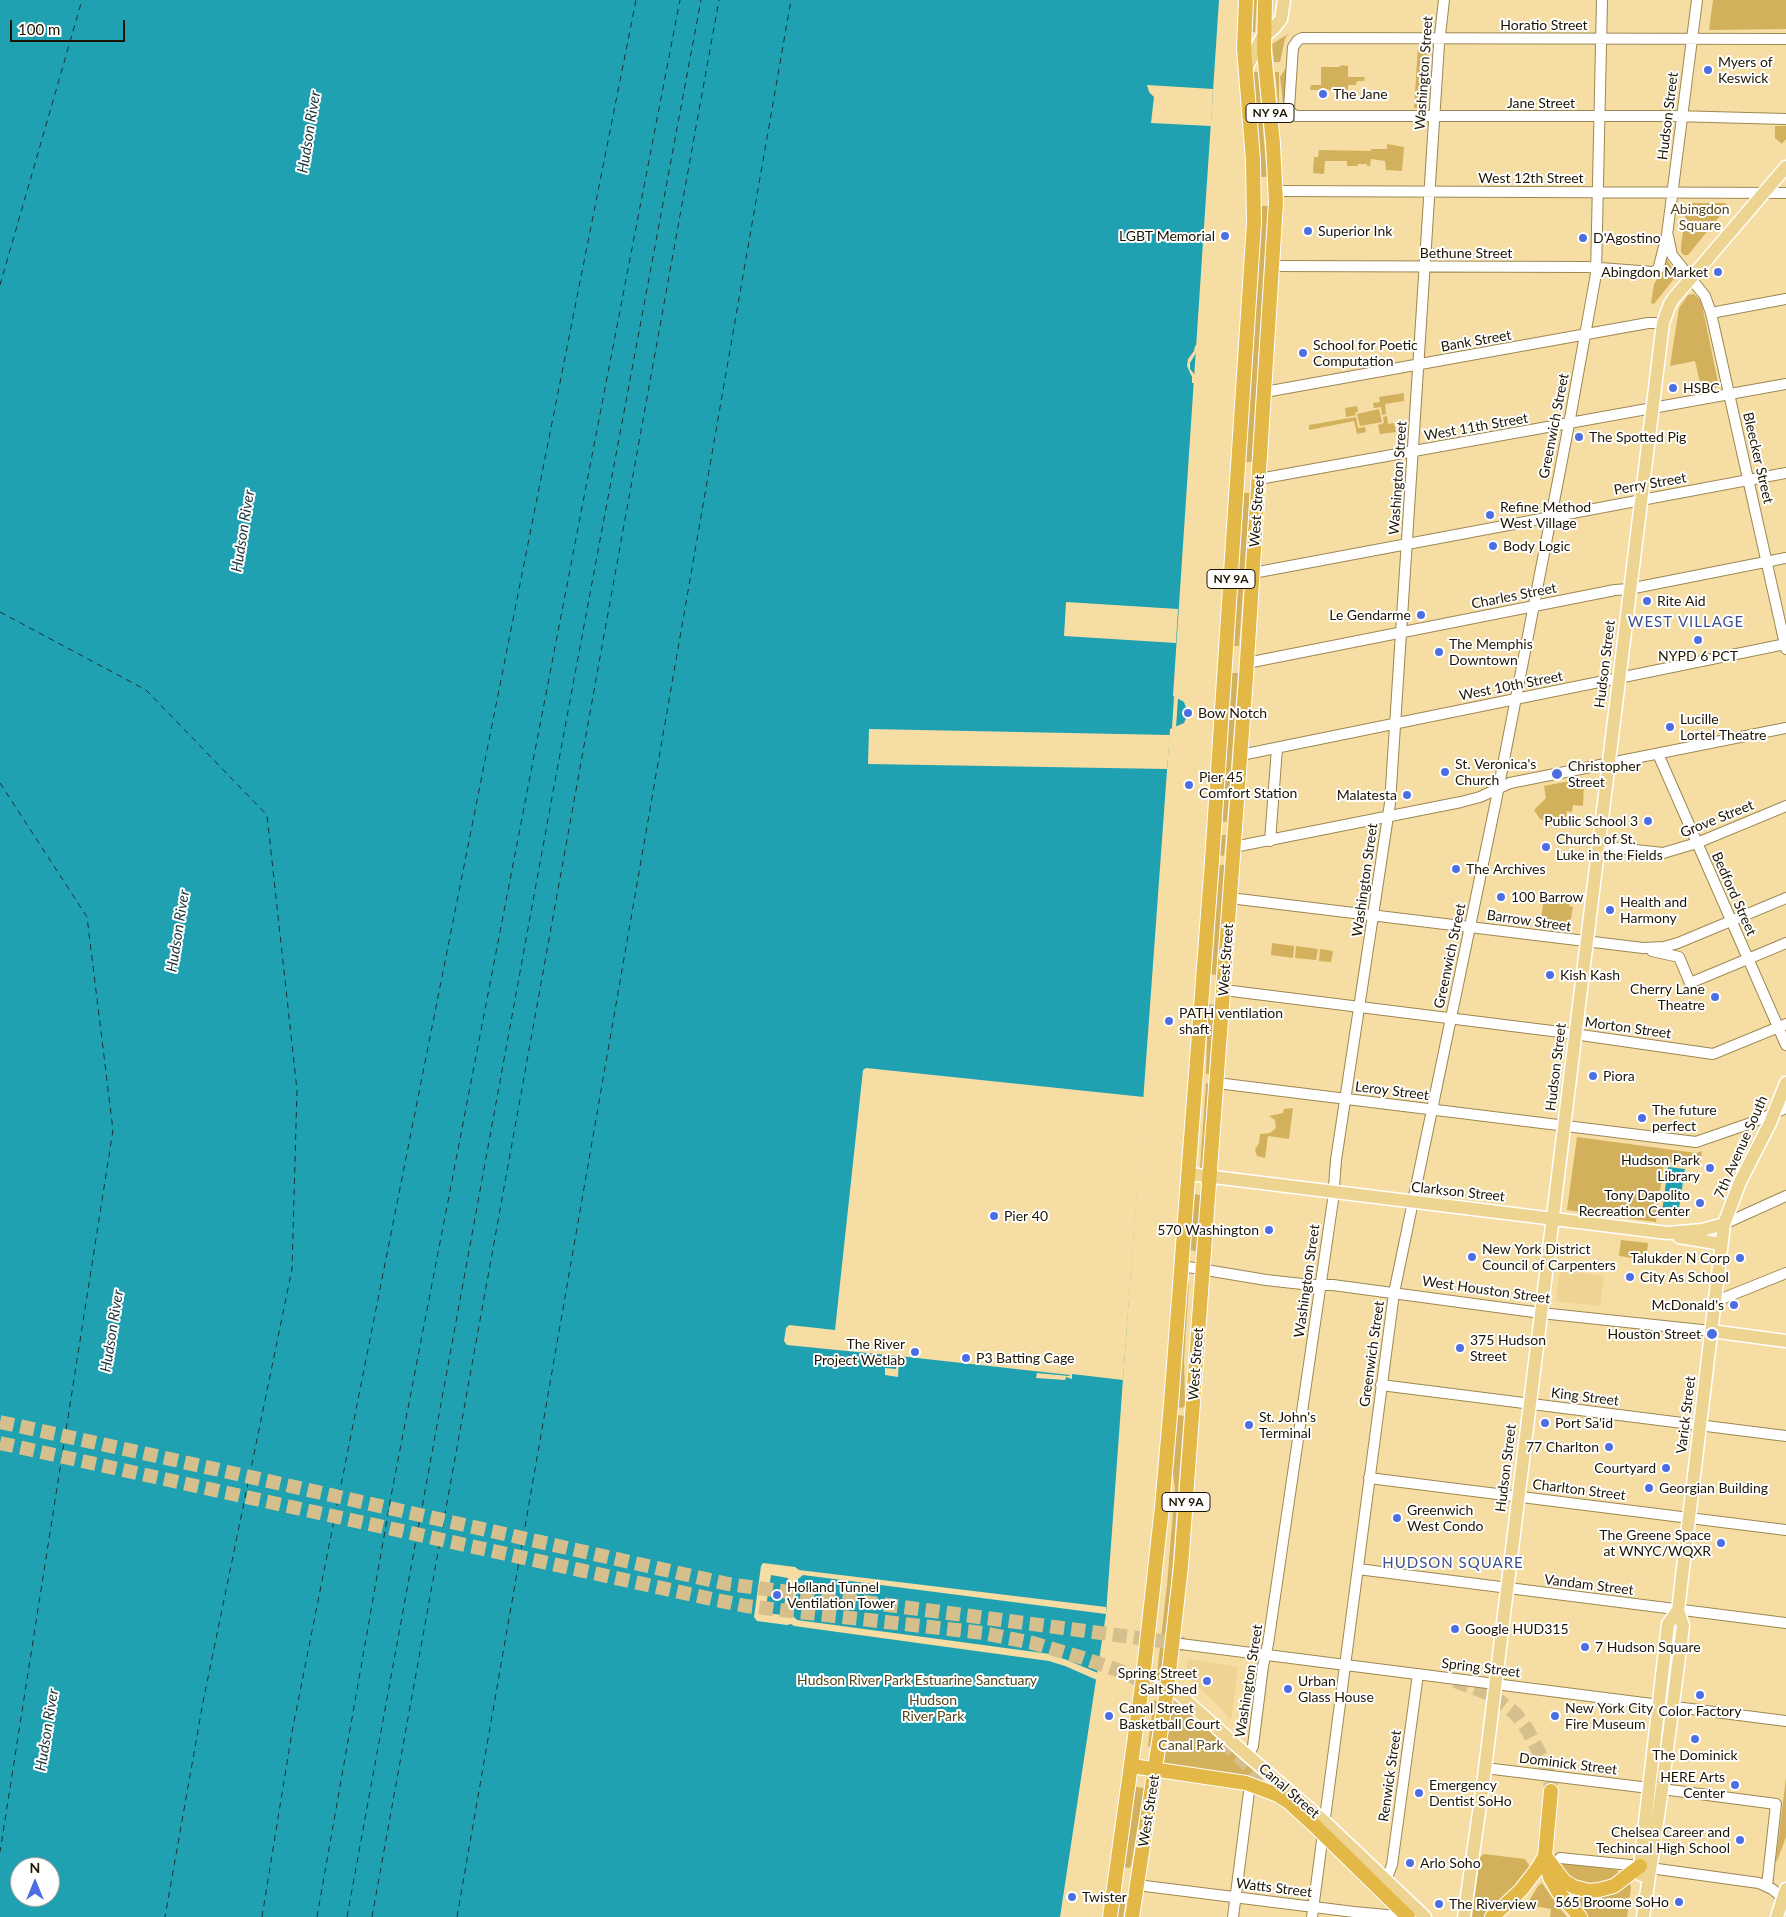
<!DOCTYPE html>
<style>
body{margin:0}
#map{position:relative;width:1786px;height:1917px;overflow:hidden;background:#f5dda4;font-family:Lato,sans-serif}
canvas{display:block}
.north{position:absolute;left:10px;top:1857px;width:50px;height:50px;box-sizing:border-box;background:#fff;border:1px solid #a5a199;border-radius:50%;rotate:0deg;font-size:14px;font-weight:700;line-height:20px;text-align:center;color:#1e1501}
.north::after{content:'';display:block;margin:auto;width:18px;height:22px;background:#4c6ee2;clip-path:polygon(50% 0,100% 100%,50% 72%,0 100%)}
.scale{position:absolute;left:10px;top:20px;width:115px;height:22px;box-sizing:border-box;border:2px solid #1e1501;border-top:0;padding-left:6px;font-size:15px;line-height:18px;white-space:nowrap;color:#1e1501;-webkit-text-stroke:4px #fff;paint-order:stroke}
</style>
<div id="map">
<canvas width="1786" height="1917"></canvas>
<div class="north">N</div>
<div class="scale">100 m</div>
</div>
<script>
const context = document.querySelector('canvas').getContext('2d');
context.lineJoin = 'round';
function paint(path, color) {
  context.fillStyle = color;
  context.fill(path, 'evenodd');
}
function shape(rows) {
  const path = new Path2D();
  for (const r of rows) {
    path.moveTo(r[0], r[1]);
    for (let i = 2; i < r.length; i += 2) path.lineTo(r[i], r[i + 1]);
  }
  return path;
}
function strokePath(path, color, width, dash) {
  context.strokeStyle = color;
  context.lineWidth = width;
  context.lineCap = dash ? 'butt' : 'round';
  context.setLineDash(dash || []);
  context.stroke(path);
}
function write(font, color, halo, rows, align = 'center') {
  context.font = font + ' Lato,sans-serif';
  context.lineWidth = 4;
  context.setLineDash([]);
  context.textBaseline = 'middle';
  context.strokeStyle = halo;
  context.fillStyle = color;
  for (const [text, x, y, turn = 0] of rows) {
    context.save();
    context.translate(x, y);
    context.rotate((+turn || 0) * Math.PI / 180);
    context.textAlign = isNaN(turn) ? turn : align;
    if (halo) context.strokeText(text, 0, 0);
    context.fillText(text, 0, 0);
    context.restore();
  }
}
paint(shape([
 [1560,1270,1604,1276,1600,1306,1556,1301],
 [1188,1659,1238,1667,1231,1720,1216,1703,1188,1678,1186,1674]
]), '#eed392');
paint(shape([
 [1253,0,1257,0,1255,32,1251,32],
 [1713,0,1786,0,1786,29,1709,30],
 [1288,34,1285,39,1280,62,1274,62,1272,44],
 [1418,47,1430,47,1426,108,1414,108],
 [1342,65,1348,66,1348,77,1365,77,1364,81,1357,81,1356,85,1348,85,1348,90,1310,90,1311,85,1321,85,1321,67,1339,67],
 [1286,68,1284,103,1283,104,1280,77],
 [1252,72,1258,72,1267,176,1265,177,1260,177],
 [1275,72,1279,72,1279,110,1284,122,1280,122],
 [1775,126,1786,126,1786,139,1782,144,1775,138],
 [1387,144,1404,147,1402,171,1386,170,1385,161,1371,159,1370,166,1367,166,1367,164,1358,164,1358,166,1347,166,1347,161,1325,161,1324,174,1313,173,1314,157,1318,157,1319,150,1371,151,1371,149,1387,149],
 [1687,203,1725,203,1728,206,1688,255,1684,255,1681,252,1681,246],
 [1262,206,1268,206,1252,462,1245,462],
 [1666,258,1677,275,1654,304,1651,303,1654,284,1659,276,1664,274],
 [1694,294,1700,300,1702,305,1719,387,1702,391,1695,361,1670,366,1679,308,1688,295],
 [1404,393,1404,401,1385,404,1386,414,1382,415,1381,407,1374,408,1373,403,1380,402,1379,397],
 [1357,406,1358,412,1355,412,1356,415,1346,417,1345,408],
 [1379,409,1382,422,1360,426,1357,414],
 [1387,416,1388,424,1394,423,1396,432,1380,434,1378,425,1384,423,1383,417],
 [1356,417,1358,428,1365,427,1366,432,1357,434,1354,421,1309,430,1309,425],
 [1244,493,1250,493,1239,646,1233,646],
 [1232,673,1238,673,1227,822,1222,821],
 [1580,779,1584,782,1583,806,1573,805,1572,812,1567,811,1566,818,1548,816,1547,821,1540,819,1534,810,1546,798,1544,786],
 [1221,835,1226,835,1224,856,1219,855],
 [1218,865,1225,865,1216,975,1209,974],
 [1544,897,1570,901,1569,906,1573,907,1569,930,1540,926],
 [1272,943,1294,946,1293,958,1271,955],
 [1296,946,1318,949,1316,960,1295,958],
 [1320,949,1333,951,1331,962,1319,961],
 [1208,1004,1214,1005,1209,1074,1206,1074],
 [1206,1083,1209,1084,1202,1168,1200,1168],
 [1293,1108,1289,1139,1268,1136,1265,1158,1257,1156,1255,1150,1259,1143,1260,1134,1270,1133,1276,1128,1275,1120,1269,1116,1283,1113,1284,1109],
 [1577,1137,1696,1153,1702,1151,1700,1167,1664,1161,1656,1222,1567,1210],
 [1194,1194,1201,1195,1196,1251,1189,1250],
 [1621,1240,1648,1243,1646,1260,1619,1256],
 [1189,1283,1184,1360,1185,1406,1182,1408,1177,1407,1187,1284],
 [1178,1415,1184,1416,1179,1478,1171,1586,1160,1683,1156,1683,1167,1585,1175,1488,1172,1467,1176,1417],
 [1175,1699,1243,1761,1267,1779,1166,1765,1164,1762,1173,1701],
 [1154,1700,1157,1701,1150,1747,1148,1746],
 [1786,1777,1786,1837,1777,1861,1776,1860],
 [1136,1787,1144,1788,1131,1866,1129,1868,1124,1867],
 [1484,1854,1525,1859,1531,1868,1495,1909,1485,1917,1472,1917,1480,1857],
 [1563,1863,1617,1870,1620,1874,1618,1877,1599,1886,1574,1883,1560,1868],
 [1554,1876,1565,1885,1630,1884,1631,1887,1627,1917,1587,1917],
 [1542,1883,1558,1906,1567,1917,1550,1917,1551,1909,1529,1905,1531,1902,1529,1901,1538,1886],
 [1120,1897,1126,1898,1123,1917,1117,1917]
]), '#d3b15c');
paint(shape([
 [0,0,1219,0,1173,696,1184,702,1188,713,1184,723,1170,729,1106,1614,1060,1917,0,1917],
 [20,1867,50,1867,50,1897,20,1897],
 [1668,1167,1685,1169,1678,1215,1662,1212]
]), '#20a1b1');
paint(shape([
 [1147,85,1213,89,1211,126,1151,123,1154,97,1149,92],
 [1197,345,1196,353,1190,363,1190,369,1195,375,1194,383,1192,383,1192,377,1187,366,1188,359,1194,351,1195,346],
 [1066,602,1178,609,1176,643,1064,636],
 [1174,697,1178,698,1176,728,1172,728],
 [869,729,1170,735,1167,769,868,764],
 [866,1068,1144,1097,1123,1380,1072,1374,1072,1379,1066,1377,1065,1380,1036,1378,1037,1373,1069,1376,1070,1375,899,1356,898,1377,885,1375,885,1368,896,1369,897,1356,787,1345,784,1341,786,1328,789,1325,835,1330,863,1070],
 [763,1563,795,1567,799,1570,1106,1607,1106,1614,803,1575,798,1579,793,1616,797,1620,1050,1654,1067,1660,1098,1673,1097,1680,1065,1666,1049,1661,794,1626,791,1624,787,1625,757,1621,754,1617,761,1566],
 [771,1575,788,1578,783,1615,765,1613]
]), '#f5dda4');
strokePath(shape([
 [0,285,82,0],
 [0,612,146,690,267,815,297,1090,292,1269,203,1702,165,1917],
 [0,783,87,917,113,1130,0,1852],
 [262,1917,292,1732,636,0],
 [317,1917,392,1491,680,0],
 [347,1917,555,781,701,0],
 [372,1917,719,0],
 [457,1917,791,0]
]), '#193236', 1, [6, 5]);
strokePath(shape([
 [0,1422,161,1457,728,1584,1184,1644],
 [0,1443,716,1600,746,1606,983,1633,1033,1643,1083,1658,1123,1672,1157,1688,1175,1699,1189,1710],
 [1455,1681,1490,1694,1515,1713,1527,1729,1542,1758,1550,1777,1551,1791],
 [1223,1741,1279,1796]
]), '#d5bf8c', 14, [14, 7]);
const minor = shape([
 [1786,39,1302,38,1298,40,1293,47,1289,108,1291,113,1296,116,1673,116,1786,119],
 [1276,191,1786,193],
 [1668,236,1672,255,1705,296,1711,313,1786,649],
 [1273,266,1587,267,1653,272,1658,270,1667,235,1697,0],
 [1711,313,1786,299],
 [1265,392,1648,323,1663,323],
 [1259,479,1786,384],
 [1253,573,1786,473],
 [1247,663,1615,590,1629,589,1786,558],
 [1658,754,1786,1045],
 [1241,755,1786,644],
 [1270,841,1277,748],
 [1598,846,1663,853,1697,843,1786,806],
 [1234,847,1461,802,1480,797,1510,783,1786,728],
 [1230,898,1643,948,1664,947,1678,943,1786,898],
 [1652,951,1679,957,1690,983,1786,943],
 [1224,990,1560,1032,1713,1054,1786,1024],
 [1217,1083,1696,1142,1751,1123,1786,1108],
 [1724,1224,1786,1196],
 [1182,1266,1266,1280,1311,1285,1333,1285,1541,1313,1711,1331],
 [1714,1302,1786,1273],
 [1381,1385,1786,1436],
 [1369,1478,1786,1530],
 [1358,1569,1786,1623],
 [1173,1643,1786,1721],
 [1248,1756,1253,1746,1263,1666,1268,1644,1333,1200,1336,1160,1390,803,1439,44,1444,0],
 [1485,1768,1649,1788],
 [1662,1789,1776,1804,1767,1886],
 [1560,1858,1640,1866],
 [1650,1868,1759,1883,1772,1889,1786,1900],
 [1386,1880,1392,1865,1418,1674],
 [1137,1885,1354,1912,1408,1917],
 [1233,1917,1250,1784],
 [1312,1917,1394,1293,1496,801,1569,424,1596,274,1602,0]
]);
const major = shape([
 [1246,69,1261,39,1274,28,1281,19,1284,0],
 [1189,1174,1668,1233,1702,1230,1724,1224],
 [1679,1237,1721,1244],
 [1711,1331,1786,1341],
 [1142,1686,1173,1690,1178,1693,1239,1748,1325,1822,1425,1917],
 [1641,1875,1640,1866,1668,1624,1678,1610],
 [1464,1917,1484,1777,1663,323,1670,304,1674,298,1786,167],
 [1643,1917,1662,1789,1683,1626,1678,1610,1724,1224,1740,1182,1770,1123,1786,1083],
 [1777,1917,1786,1889]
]);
const highway = shape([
 [1132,1766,1246,1783,1278,1795,1289,1802,1314,1825,1408,1917],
 [1545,1856,1564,1881,1574,1887,1589,1891,1599,1890,1614,1886,1640,1866],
 [1548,1869,1550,1877,1559,1893,1580,1917],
 [1110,1917,1143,1678,1162,1507,1171,1404,1212,861,1254,223,1253,160,1244,48,1246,0],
 [1132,1917,1167,1690,1181,1566,1246,677,1276,202,1273,144,1264,52,1265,0],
 [1492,1917,1521,1890,1538,1868,1545,1856,1551,1791]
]);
strokePath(minor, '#9e8851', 12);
strokePath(major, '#fff', 15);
strokePath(highway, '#fff', 16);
strokePath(minor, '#fff', 10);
strokePath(major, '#eed491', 12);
strokePath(highway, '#e3b847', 14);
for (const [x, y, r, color] of [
 [1708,70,5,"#4c6ee2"],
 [1323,94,5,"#4c6ee2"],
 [1308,231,5,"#4c6ee2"],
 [1225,236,5,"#4c6ee2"],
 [1583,238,5,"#4c6ee2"],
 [1718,272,5,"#4c6ee2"],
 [1303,353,5,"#4c6ee2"],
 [1673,388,5,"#4c6ee2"],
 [1579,437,5,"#4c6ee2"],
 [1490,515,5,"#4c6ee2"],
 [1493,546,5,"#4c6ee2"],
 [1647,601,5,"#4c6ee2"],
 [1421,615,5,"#4c6ee2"],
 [1698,640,5,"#4c6ee2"],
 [1439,652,5,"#4c6ee2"],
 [1188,713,5,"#4c6ee2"],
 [1670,727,5,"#4c6ee2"],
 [1445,772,5,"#4c6ee2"],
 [1557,774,6,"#4c6ee2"],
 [1189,785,5,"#4c6ee2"],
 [1407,795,5,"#4c6ee2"],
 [1648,821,5,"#4c6ee2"],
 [1546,847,5,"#4c6ee2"],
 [1456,869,5,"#4c6ee2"],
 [1501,897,5,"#4c6ee2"],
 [1610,910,5,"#4c6ee2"],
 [1550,975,5,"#4c6ee2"],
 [1715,997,5,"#4c6ee2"],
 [1169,1021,5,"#4c6ee2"],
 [1593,1076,5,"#4c6ee2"],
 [1642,1118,5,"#4c6ee2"],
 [1710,1168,5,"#4c6ee2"],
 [1700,1203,5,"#4c6ee2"],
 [994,1216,5,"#4c6ee2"],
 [1269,1230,5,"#4c6ee2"],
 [1472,1257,5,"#4c6ee2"],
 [1740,1258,5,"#4c6ee2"],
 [1630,1277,5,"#4c6ee2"],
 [1734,1305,5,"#4c6ee2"],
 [1712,1334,6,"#4c6ee2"],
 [1460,1348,5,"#4c6ee2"],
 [915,1352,5,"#4c6ee2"],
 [966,1358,5,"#4c6ee2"],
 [1545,1423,5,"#4c6ee2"],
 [1249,1425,5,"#4c6ee2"],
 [1609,1447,5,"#4c6ee2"],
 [1666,1468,5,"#4c6ee2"],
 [1649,1488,5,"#4c6ee2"],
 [1397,1518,5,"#4c6ee2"],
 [1721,1543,5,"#4c6ee2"],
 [777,1595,5,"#4c6ee2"],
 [1455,1629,5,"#4c6ee2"],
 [1585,1647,5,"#4c6ee2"],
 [1207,1681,5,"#4c6ee2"],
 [1288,1689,5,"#4c6ee2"],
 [1700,1695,5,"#4c6ee2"],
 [1109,1716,5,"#4c6ee2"],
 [1555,1716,5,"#4c6ee2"],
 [1695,1739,5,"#4c6ee2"],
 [1735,1785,5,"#4c6ee2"],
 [1419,1793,5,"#4c6ee2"],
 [1740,1840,5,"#4c6ee2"],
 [1410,1863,5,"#4c6ee2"],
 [1072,1897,5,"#4c6ee2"],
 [1679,1902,5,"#4c6ee2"],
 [1439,1904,5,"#4c6ee2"]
]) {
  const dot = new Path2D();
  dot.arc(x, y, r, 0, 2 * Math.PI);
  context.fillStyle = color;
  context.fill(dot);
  strokePath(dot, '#fff', 2);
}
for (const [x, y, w] of [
 [1270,113,48],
 [1231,579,48],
 [1186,1502,48]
]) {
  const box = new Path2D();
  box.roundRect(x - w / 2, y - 9.5, w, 19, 4);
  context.fillStyle = '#fff';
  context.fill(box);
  strokePath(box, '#1e1501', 1);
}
write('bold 12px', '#1e1501', null, [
 ["NY 9A",1270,113],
 ["NY 9A",1231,579],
 ["NY 9A",1186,1502]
]);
write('14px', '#1e1501', '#fff', [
 ["Horatio Street",1544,25],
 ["Washington Street",1424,73,-86],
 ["Jane Street",1541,103],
 ["Hudson Street",1668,116,-83],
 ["West 12th Street",1531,178],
 ["Bethune Street",1466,253],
 ["Bank Street",1476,341,-10],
 ["Greenwich Street",1554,426,-79],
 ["West 11th Street",1476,427,-10],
 ["Bleecker Street",1758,458,77],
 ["Washington Street",1398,478,-86],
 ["Perry Street",1650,484,-10],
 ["West Street",1257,511,-86],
 ["Charles Street",1514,596,-11],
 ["Hudson Street",1605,664,-83],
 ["West 10th Street",1511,686,-11],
 ["Grove Street",1717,819,-22],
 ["Washington Street",1365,880,-82],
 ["Bedford Street",1734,894,66],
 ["Barrow Street",1529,921,8],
 ["Greenwich Street",1450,956,-78],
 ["West Street",1226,960,-86],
 ["Morton Street",1628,1028,8],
 ["Hudson Street",1556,1067,-83],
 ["Leroy Street",1392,1091,7],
 ["7th Avenue South",1741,1147,-66],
 ["Clarkson Street",1458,1192,6],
 ["Washington Street",1307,1281,-82],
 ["West Houston Street",1486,1290,8],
 ["Greenwich Street",1372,1354,-82],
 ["West Street",1196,1364,-86],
 ["King Street",1585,1397,7],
 ["Varick Street",1686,1415,-83],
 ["Hudson Street",1506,1468,-83],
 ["Charlton Street",1579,1490,7],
 ["Vandam Street",1589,1585,7],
 ["Spring Street",1481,1668,7],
 ["Washington Street",1249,1681,-81],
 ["Dominick Street",1568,1764,7],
 ["Renwick Street",1390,1776,-82],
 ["Canal Street",1289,1791,41],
 ["West Street",1149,1811,-81],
 ["Watts Street",1274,1888,7]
]);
write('14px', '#1e1501', '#fff', [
 ["Myers of",1718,62],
 ["Keswick",1718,78],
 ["The Jane",1333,94],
 ["Superior Ink",1318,231],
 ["LGBT Memorial",1215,236,"right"],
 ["D'Agostino",1593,238],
 ["Abingdon Market",1708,272,"right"],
 ["School for Poetic",1313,345],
 ["Computation",1313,361],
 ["HSBC",1683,388],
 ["The Spotted Pig",1589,437],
 ["Refine Method",1500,507],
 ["West Village",1500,523],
 ["Body Logic",1503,546],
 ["Rite Aid",1657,601],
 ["Le Gendarme",1411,615,"right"],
 ["The Memphis",1449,644],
 ["Downtown",1449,660],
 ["NYPD 6 PCT",1698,656,"center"],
 ["Bow Notch",1198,713],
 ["Lucille",1680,719],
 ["Lortel Theatre",1680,735],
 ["St. Veronica's",1455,764],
 ["Church",1455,780],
 ["Christopher",1568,766],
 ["Street",1568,782],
 ["Pier 45",1199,777],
 ["Comfort Station",1199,793],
 ["Malatesta",1397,795,"right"],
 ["Public School 3",1638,821,"right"],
 ["Church of St.",1556,839],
 ["Luke in the Fields",1556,855],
 ["The Archives",1466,869],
 ["100 Barrow",1511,897],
 ["Health and",1620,902],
 ["Harmony",1620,918],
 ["Kish Kash",1560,975],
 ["Cherry Lane",1705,989,"right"],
 ["Theatre",1705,1005,"right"],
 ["PATH ventilation",1179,1013],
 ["shaft",1179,1029],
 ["Piora",1603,1076],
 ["The future",1652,1110],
 ["perfect",1652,1126],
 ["Hudson Park",1700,1160,"right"],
 ["Library",1700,1176,"right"],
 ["Tony Dapolito",1690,1195,"right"],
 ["Recreation Center",1690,1211,"right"],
 ["Pier 40",1004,1216],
 ["570 Washington",1259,1230,"right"],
 ["New York District",1482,1249],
 ["Council of Carpenters",1482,1265],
 ["Talukder N Corp",1730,1258,"right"],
 ["City As School",1640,1277],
 ["McDonald's",1724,1305,"right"],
 ["Houston Street",1701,1334,"right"],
 ["375 Hudson",1470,1340],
 ["Street",1470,1356],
 ["The River",905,1344,"right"],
 ["Project Wetlab",905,1360,"right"],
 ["P3 Batting Cage",976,1358],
 ["St. John's",1259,1417],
 ["Terminal",1259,1433],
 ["Port Sa'id",1555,1423],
 ["77 Charlton",1599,1447,"right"],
 ["Courtyard",1656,1468,"right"],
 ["Georgian Building",1659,1488],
 ["Greenwich",1407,1510],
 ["West Condo",1407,1526],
 ["The Greene Space",1711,1535,"right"],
 ["at WNYC/WQXR",1711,1551,"right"],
 ["Holland Tunnel",787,1587],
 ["Ventilation Tower",787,1603],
 ["Google HUD315",1465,1629],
 ["7 Hudson Square",1595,1647],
 ["Spring Street",1197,1673,"right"],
 ["Salt Shed",1197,1689,"right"],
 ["Urban",1298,1681],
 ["Glass House",1298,1697],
 ["Canal Street",1119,1708],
 ["Basketball Court",1119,1724],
 ["New York City",1565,1708],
 ["Fire Museum",1565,1724],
 ["Color Factory",1700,1711,"center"],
 ["The Dominick",1695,1755,"center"],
 ["HERE Arts",1725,1777,"right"],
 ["Center",1725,1793,"right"],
 ["Emergency",1429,1785],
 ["Dentist SoHo",1429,1801],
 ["Chelsea Career and",1730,1832,"right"],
 ["Techincal High School",1730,1848,"right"],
 ["Arlo Soho",1420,1863],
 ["Twister",1082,1897],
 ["565 Broome SoHo",1669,1902,"right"],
 ["The Riverview",1449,1904]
], 'left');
write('14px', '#544417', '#fff', [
 ["Abingdon",1700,209],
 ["Square",1700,225],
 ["Hudson River Park Estuarine Sanctuary",917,1680],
 ["Hudson",933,1700],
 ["River Park",933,1716],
 ["Canal Park",1191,1745]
]);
write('italic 15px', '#193236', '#fff', [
 ["Hudson River",309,132,-81],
 ["Hudson River",243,531,-81],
 ["Hudson River",178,931,-81],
 ["Hudson River",112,1331,-81],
 ["Hudson River",47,1730,-81]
]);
context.letterSpacing = '1px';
write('15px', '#3d518c', '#fff', [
 ["WEST VILLAGE",1686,622],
 ["HUDSON SQUARE",1453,1563]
]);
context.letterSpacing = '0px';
</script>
